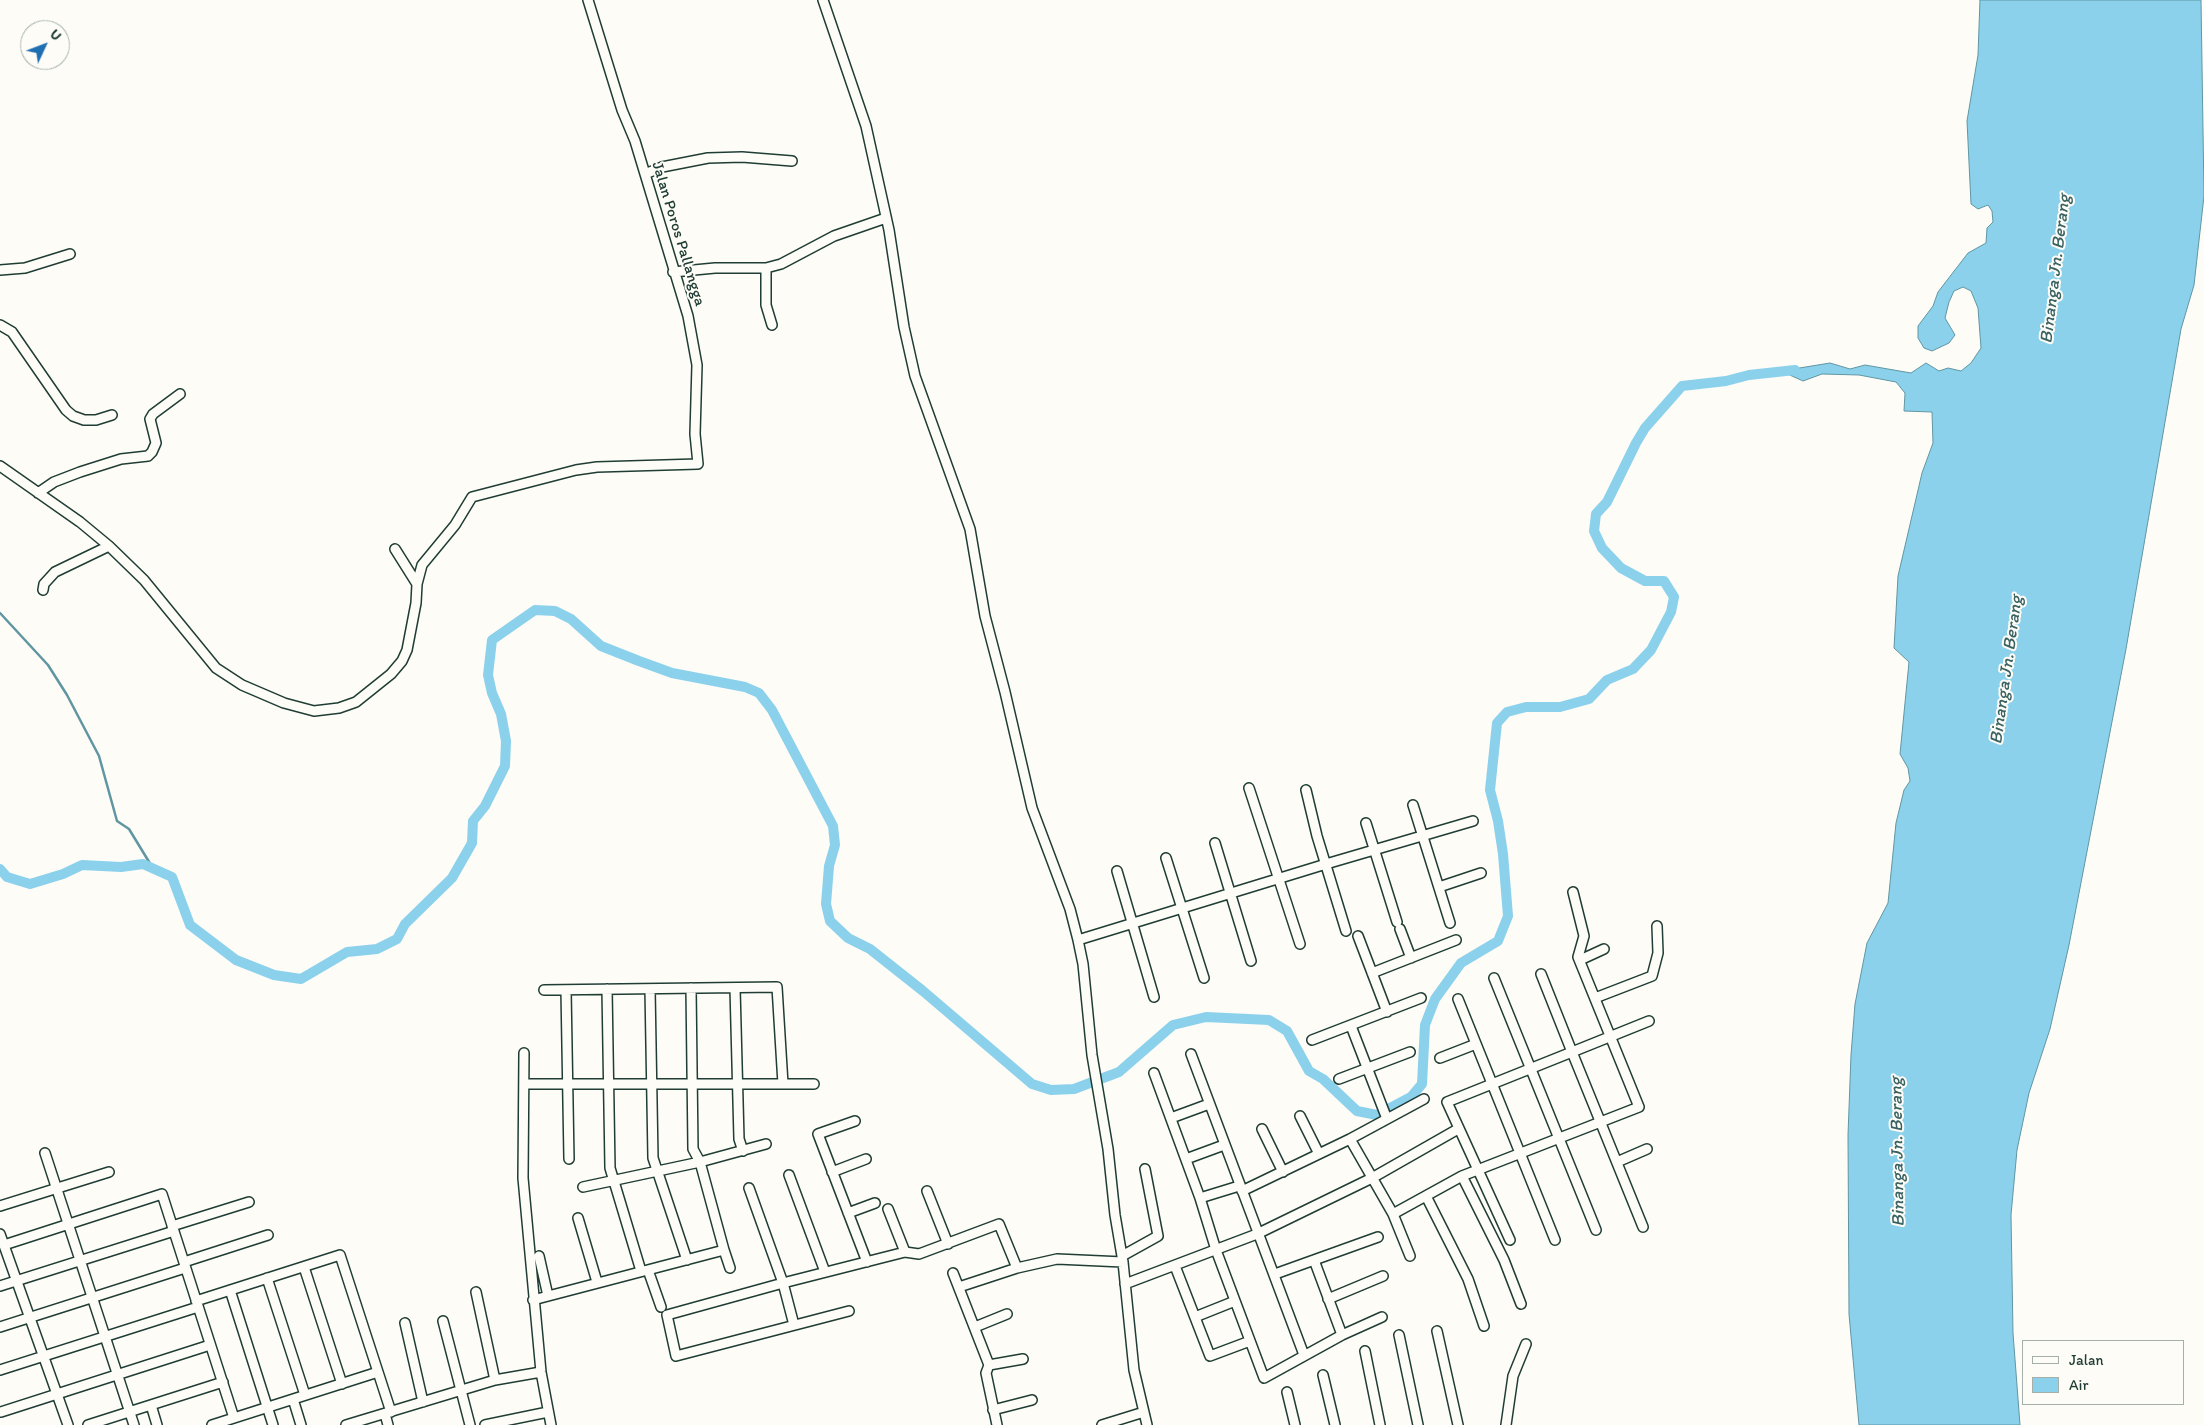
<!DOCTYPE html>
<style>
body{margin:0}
#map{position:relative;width:2204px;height:1425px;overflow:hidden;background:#fdfcf7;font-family:Itim,sans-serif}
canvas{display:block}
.legend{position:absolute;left:2022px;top:1340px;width:162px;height:65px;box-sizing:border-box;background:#fdfcf7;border:1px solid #a4b0a9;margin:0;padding:6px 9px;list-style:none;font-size:15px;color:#1f3d34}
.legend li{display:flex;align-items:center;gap:10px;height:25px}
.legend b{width:25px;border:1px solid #a4b0a9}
.north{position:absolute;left:20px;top:20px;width:50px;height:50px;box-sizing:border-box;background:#fdfcf7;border:1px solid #a4b0a9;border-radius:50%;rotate:47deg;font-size:14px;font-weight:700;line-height:20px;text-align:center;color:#1f3d34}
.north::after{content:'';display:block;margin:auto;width:18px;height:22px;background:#1f6fb2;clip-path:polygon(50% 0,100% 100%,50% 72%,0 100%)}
</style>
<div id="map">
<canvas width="2204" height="1425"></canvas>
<ul class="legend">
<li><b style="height:6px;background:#fdfcf7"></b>Jalan</li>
<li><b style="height:14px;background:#8bd1ec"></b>Air</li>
</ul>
<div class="north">U</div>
</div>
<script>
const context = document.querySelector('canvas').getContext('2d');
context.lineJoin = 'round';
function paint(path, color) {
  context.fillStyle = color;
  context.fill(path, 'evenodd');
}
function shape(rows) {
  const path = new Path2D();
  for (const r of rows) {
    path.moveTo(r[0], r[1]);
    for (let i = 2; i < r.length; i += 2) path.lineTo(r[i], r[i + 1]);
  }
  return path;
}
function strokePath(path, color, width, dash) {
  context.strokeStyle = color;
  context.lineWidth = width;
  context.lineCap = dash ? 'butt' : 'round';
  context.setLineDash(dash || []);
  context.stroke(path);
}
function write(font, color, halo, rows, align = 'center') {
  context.font = font + ' Itim,sans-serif';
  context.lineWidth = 4;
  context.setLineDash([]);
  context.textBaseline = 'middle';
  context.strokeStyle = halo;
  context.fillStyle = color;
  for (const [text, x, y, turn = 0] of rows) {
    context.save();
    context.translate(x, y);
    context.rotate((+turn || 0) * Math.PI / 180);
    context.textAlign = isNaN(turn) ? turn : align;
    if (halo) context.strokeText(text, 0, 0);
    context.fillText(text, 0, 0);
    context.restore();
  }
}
const water = shape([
 [1980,0,2201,0,2204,196,2194,285,2181,329,2126,649,2069,945,2050,1029,2029,1093,2017,1150,2011,1215,2013,1333,2020,1425,1859,1425,1849,1314,1848,1135,1851,1055,1855,1004,1867,943,1888,903,1896,823,1904,790,1910,781,1908,768,1900,754,1909,662,1894,648,1898,576,1922,473,1933,443,1932,412,1904,411,1905,393,1896,382,1859,375,1822,374,1803,381,1781,371,1830,363,1850,369,1865,365,1911,373,1926,363,1939,371,1948,368,1961,371,1971,363,1981,348,1978,308,1971,291,1963,287,1954,291,1949,302,1945,318,1955,335,1949,343,1932,351,1924,348,1918,338,1918,326,1933,306,1938,292,1968,253,1986,243,1987,228,1993,222,1992,211,1988,205,1978,209,1971,204,1967,121,1978,55,1980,0]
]);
paint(water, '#8bd1ec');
strokePath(water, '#6096a2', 1);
strokePath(shape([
 [0,613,48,665,67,695,99,756,117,821,129,829,154,870]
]), '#6096a2', 2.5);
strokePath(shape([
 [0,869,7,877,30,884,63,874,82,865,121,867,143,864,172,877,190,925,236,960,274,975,301,979,347,952,377,949,397,939,405,924,452,878,472,843,473,821,485,806,505,766,506,741,501,714,492,693,488,675,492,640,535,610,555,611,571,619,601,646,639,661,672,673,745,687,759,693,772,710,833,826,835,845,829,866,826,904,830,921,848,938,870,949,923,991,1032,1084,1051,1090,1074,1089,1119,1072,1173,1025,1206,1017,1269,1020,1287,1031,1309,1071,1323,1079,1357,1111,1377,1115,1411,1097,1422,1084,1425,1025,1435,999,1461,963,1498,941,1508,916,1503,854,1498,821,1490,790,1497,723,1507,712,1526,707,1560,707,1589,699,1607,680,1633,669,1651,650,1671,612,1674,597,1664,581,1645,581,1621,568,1602,548,1594,531,1596,514,1607,502,1636,443,1645,428,1682,386,1726,381,1749,375,1795,370]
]), '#8bd1ec', 10);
const minor = shape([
 [823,0,866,126,889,230,904,327,915,376,970,529,985,616,1005,692,1032,808,1070,909,1078,940,1083,964,1092,1055,1108,1149,1115,1215,1123,1262,1134,1370,1147,1425],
 [645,174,662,167,708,158,742,157,792,161],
 [766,268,766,305,772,325],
 [0,270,25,268,70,254],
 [673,272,715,268,766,268,781,264,834,236,886,218],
 [0,325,12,332,66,410,73,416,84,420,96,420,112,415],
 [0,466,80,522,109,546,144,580,216,668,242,685,284,703,314,711,339,708,356,702,391,674,402,661,407,650,416,603,417,584,422,565,455,525,472,497,576,470,597,467,698,464,695,434,697,365,688,316,635,141,622,110,588,0],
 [38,493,54,482,80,472,121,459,148,456,152,452,156,443,150,419,153,414,180,394],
 [395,549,417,584],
 [43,590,44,584,55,572,109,546],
 [1249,788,1300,944],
 [1306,790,1317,836,1346,931],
 [1413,805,1450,923],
 [1366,823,1397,922],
 [1215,843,1251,961],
 [1166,858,1204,978],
 [1117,871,1154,997],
 [1439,887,1481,873],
 [1400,929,1411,958],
 [1358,936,1387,1012],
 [1078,940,1326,864,1473,821],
 [1580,960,1604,949],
 [1372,973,1456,940],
 [1541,974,1572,1052,1649,1021],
 [1494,978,1596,1230],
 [691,988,693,1149,700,1162,766,1144],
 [735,988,739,1139,743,1151],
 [607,989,610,1168,641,1271],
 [650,989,653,1158,687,1260],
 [544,990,777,987,783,1084],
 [566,990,569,1159],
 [1595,998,1652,976,1658,953,1657,926],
 [1458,999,1555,1240],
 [1351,1026,1387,1119],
 [1312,1040,1421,998],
 [524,1053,523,1178,541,1372,551,1425],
 [1191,1054,1304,1355],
 [1440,1058,1476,1044],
 [1154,1073,1200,1198,1216,1250,1264,1378,1342,1335,1382,1317],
 [1339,1079,1410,1052],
 [524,1084,814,1084],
 [1300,1116,1319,1154],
 [1171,1118,1209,1104],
 [855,1121,818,1134,867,1262],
 [1262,1129,1283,1172],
 [1350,1139,1393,1214,1410,1256],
 [45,1153,134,1425],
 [1186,1159,1224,1145],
 [1617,1162,1647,1149],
 [832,1172,866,1159],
 [789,1175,825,1272],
 [1462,1176,1504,1260,1521,1304],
 [749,1188,783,1283,794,1325],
 [927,1191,948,1244],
 [1242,1191,1350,1139,1424,1099],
 [1426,1196,1468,1279,1484,1326],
 [1200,1198,1239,1186],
 [0,1206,109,1172],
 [888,1209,905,1252],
 [848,1213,875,1203],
 [1393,1214,1462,1176,1639,1107,1578,957,1584,936,1573,892],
 [578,1218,597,1282],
 [172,1226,249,1202],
 [0,1234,68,1425],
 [1510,1240,1447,1102,1572,1052,1643,1227],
 [4,1245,162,1194,234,1418],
 [724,1250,730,1268],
 [539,1256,548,1296],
 [1122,1256,1158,1236,1145,1169],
 [184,1262,268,1235],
 [1175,1266,1210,1356,1250,1341],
 [304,1267,342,1384],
 [648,1270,661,1307],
 [953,1273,989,1365,986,1373,997,1425],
 [1275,1274,1314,1260],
 [267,1278,305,1395],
 [1125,1284,1257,1234,1372,1178,1458,1129],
 [0,1286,174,1231],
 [959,1287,1017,1268,1057,1259,1123,1262],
 [230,1290,273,1425],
 [476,1292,495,1380],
 [1328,1299,1383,1276],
 [533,1300,724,1250,700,1162,583,1187],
 [196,1301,340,1255,391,1412],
 [849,1311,676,1356,667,1315,783,1283,905,1252,919,1254,999,1224,1017,1268],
 [1195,1317,1235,1301],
 [443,1321,470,1425],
 [405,1323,423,1402],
 [0,1327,185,1268],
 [975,1327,1007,1314],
 [1437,1331,1458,1425],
 [1342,1335,1314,1260,1378,1237],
 [1399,1335,1418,1425],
 [1365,1351,1380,1425],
 [989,1365,1023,1359],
 [0,1370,198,1307],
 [1323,1375,1335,1425],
 [1287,1392,1295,1425],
 [293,1399,301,1425],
 [151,1405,157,1425],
 [993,1410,1032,1400],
 [1,1412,210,1345],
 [385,1414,388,1425],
 [88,1425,223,1382],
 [212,1425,378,1372],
 [346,1425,495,1380,541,1372],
 [485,1425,548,1412],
 [1102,1425,1144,1412],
 [1506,1425,1513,1376,1526,1344]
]);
strokePath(minor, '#1f3d34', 12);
strokePath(minor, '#fdfcf7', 9);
write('16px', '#1f3d34', '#fdfcf7', [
 ["Jalan Poros Pallangga",678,234,73]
]);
write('italic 18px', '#3a6262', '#fdfcf7', [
 ["Binanga Jn. Berang",2056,269,-83],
 ["Binanga Jn. Berang",2007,670,-82],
 ["Binanga Jn. Berang",1898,1152,-91]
]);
</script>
